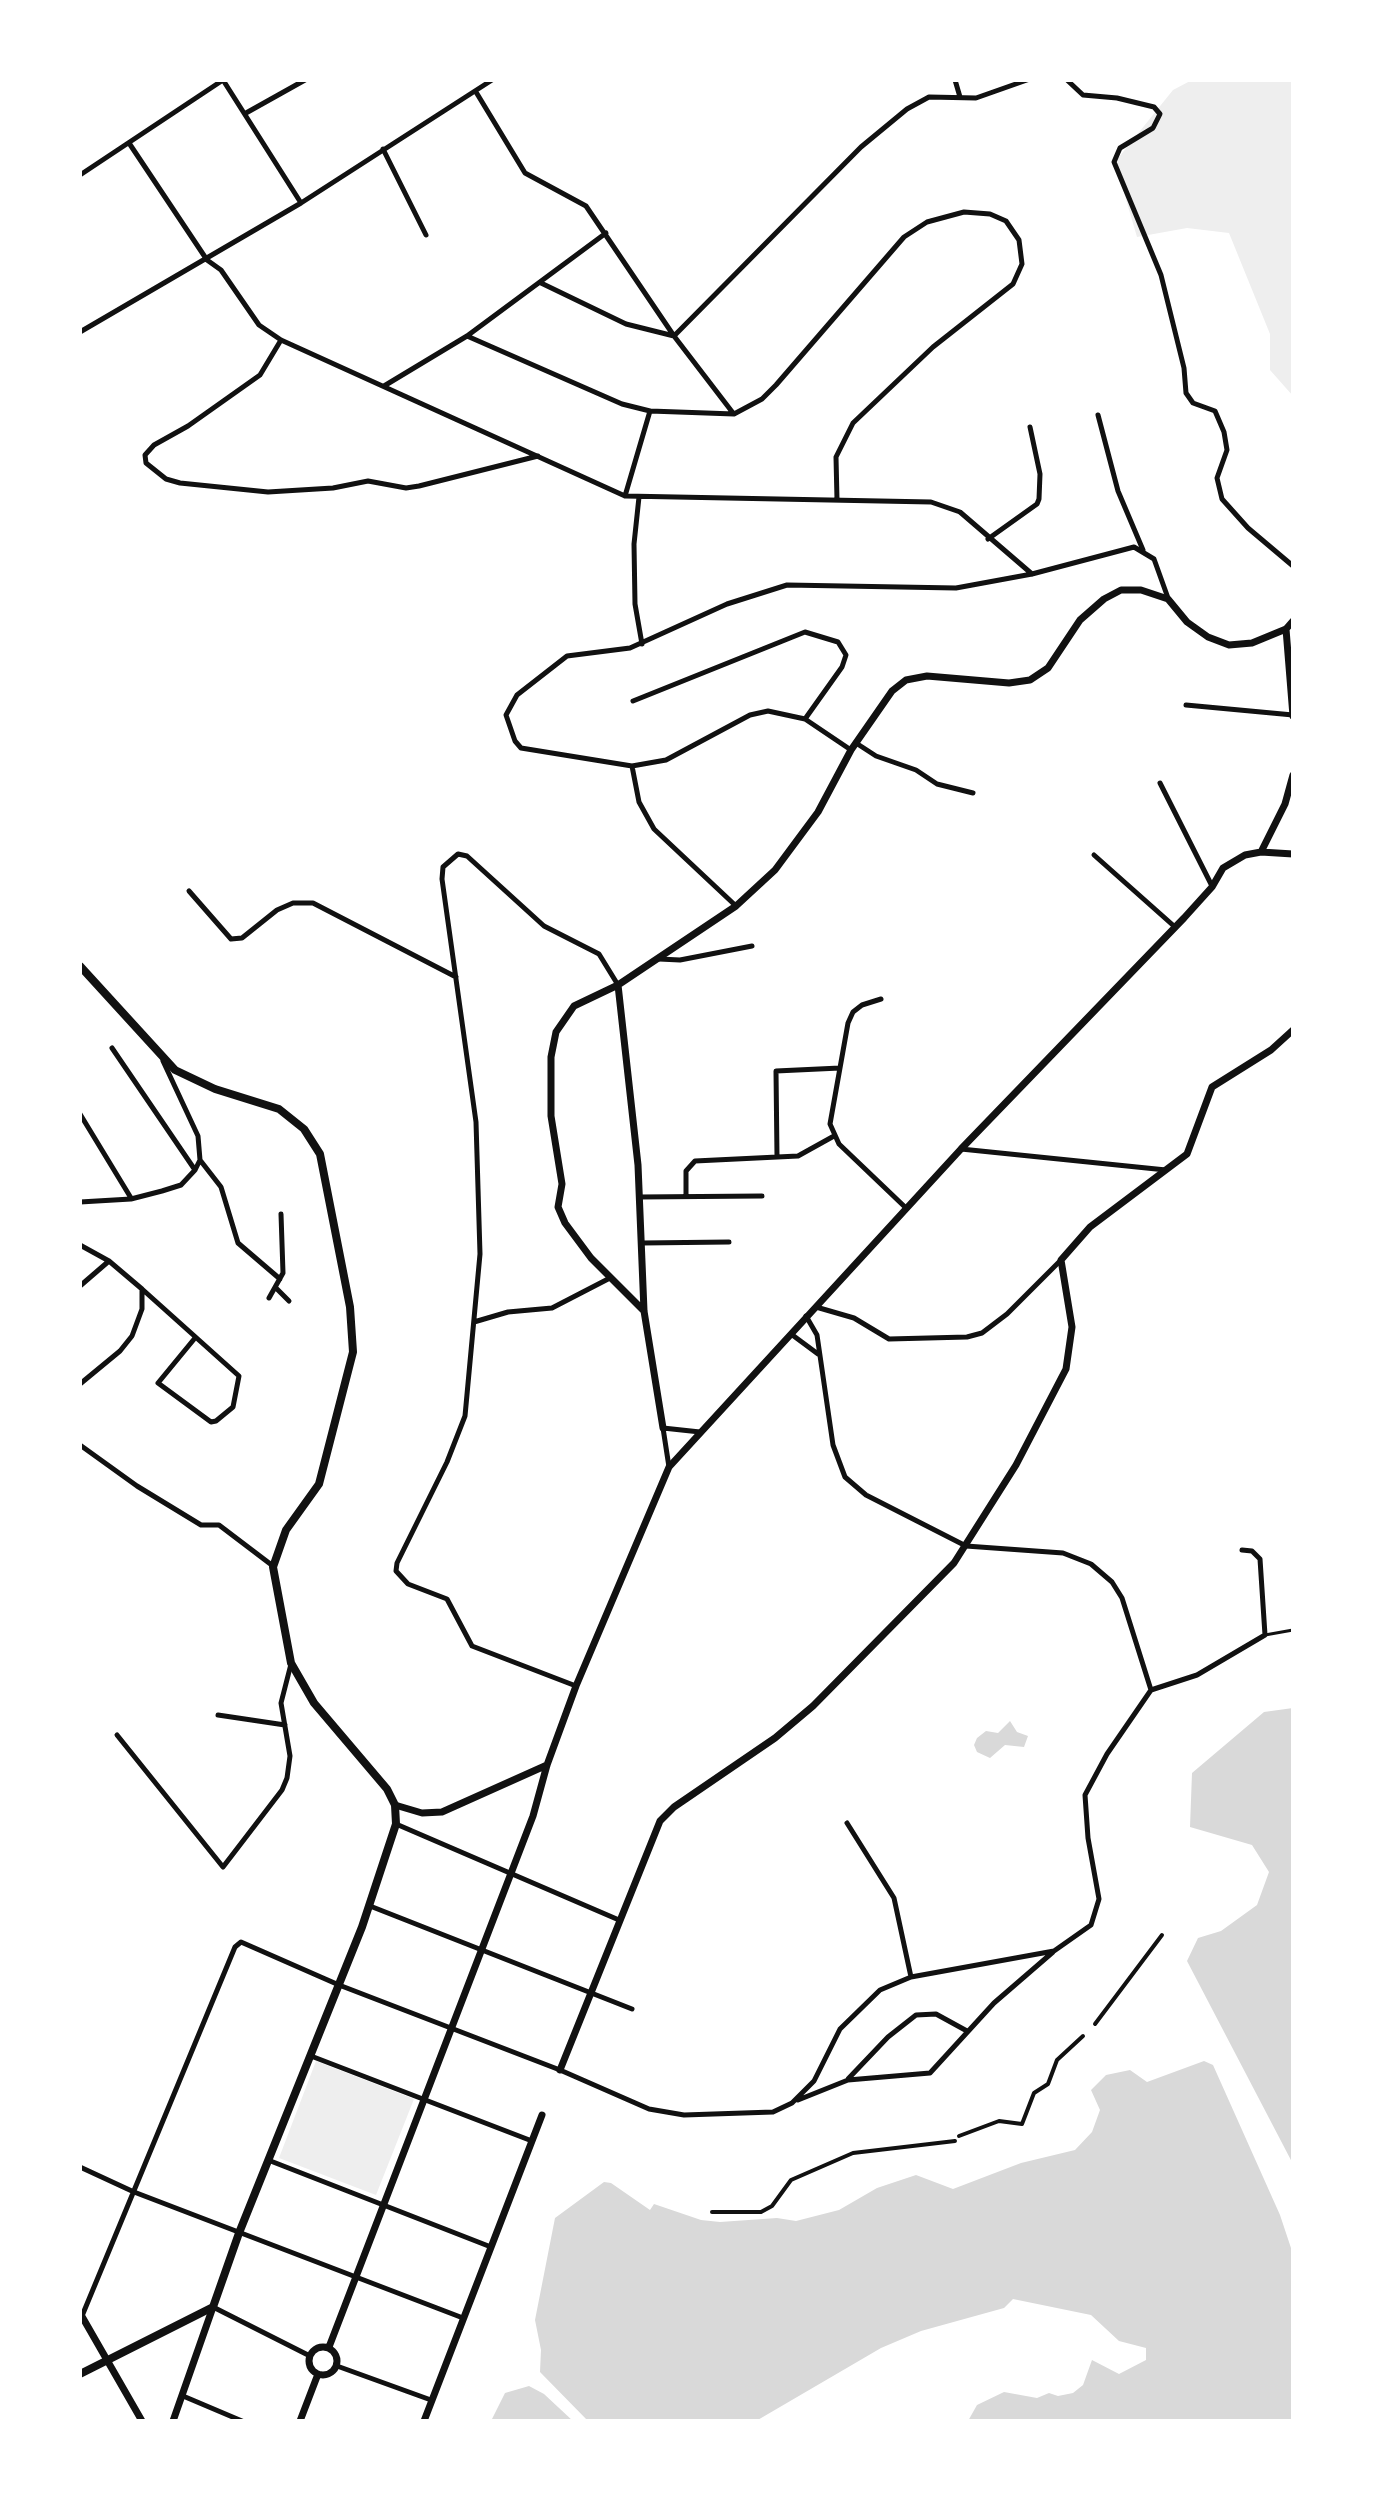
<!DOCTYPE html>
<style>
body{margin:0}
#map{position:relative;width:1373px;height:2501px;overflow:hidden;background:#fff;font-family:"Source Sans 3",sans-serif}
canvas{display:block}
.frame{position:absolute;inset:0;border:82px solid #fff;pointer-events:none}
</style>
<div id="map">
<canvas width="1373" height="2501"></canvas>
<div class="frame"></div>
</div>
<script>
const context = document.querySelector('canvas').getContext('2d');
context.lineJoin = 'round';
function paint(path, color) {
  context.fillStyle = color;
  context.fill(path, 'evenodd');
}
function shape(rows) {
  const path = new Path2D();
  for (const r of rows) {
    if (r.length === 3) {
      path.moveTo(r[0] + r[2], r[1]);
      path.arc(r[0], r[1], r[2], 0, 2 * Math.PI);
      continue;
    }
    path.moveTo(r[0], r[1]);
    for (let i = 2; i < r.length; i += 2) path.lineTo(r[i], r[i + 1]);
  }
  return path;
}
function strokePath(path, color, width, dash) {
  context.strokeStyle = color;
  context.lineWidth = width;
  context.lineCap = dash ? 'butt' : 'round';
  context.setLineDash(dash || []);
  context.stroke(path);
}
paint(shape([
 [1192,80,1293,80,1293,396,1270,370,1270,334,1229,233,1187,228,1137,237,1115,162,1173,90],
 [316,2061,414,2099,376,2195,279,2158]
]), '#eee');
paint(shape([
 [1293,1708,1293,2164,1187,1961,1198,1938,1221,1931,1257,1905,1269,1872,1252,1845,1190,1827,1192,1773,1264,1712],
 [1010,1721,1017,1732,1028,1736,1024,1747,1005,1745,990,1758,977,1752,974,1745,977,1738,986,1731,998,1733],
 [1204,2061,1213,2065,1280,2215,1293,2254,1293,2421,968,2421,977,2405,1004,2392,1037,2398,1049,2393,1058,2396,1073,2393,1083,2385,1092,2360,1119,2374,1146,2360,1146,2348,1119,2341,1091,2315,1013,2299,1004,2308,921,2331,881,2348,756,2421,588,2421,540,2372,541,2350,535,2320,555,2218,604,2182,611,2183,650,2210,654,2204,701,2220,720,2222,777,2218,796,2221,839,2210,877,2188,916,2175,953,2189,1021,2163,1075,2150,1092,2132,1100,2110,1091,2090,1106,2075,1130,2070,1147,2082],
 [529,2386,544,2394,573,2421,491,2421,505,2393]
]), '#d9d9d9');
strokePath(shape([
 [1265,1635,1293,1630]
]), '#111', 3);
strokePath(shape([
 [1095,2024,1162,1935],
 [959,2136,999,2121,1022,2124,1034,2093,1048,2084,1057,2060,1083,2036],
 [712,2212,761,2212,772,2206,791,2180,853,2153,955,2141]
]), '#111', 4);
strokePath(shape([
 [223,80,301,203],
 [955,80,960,97],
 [1067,80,1083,95,1117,98,1154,107,1160,114,1153,128,1120,148,1114,162,1161,275,1184,368,1186,393,1193,403,1215,411,1224,432,1227,450,1217,478,1222,499,1248,528,1293,566],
 [476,92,525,173,586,206,674,336,733,413],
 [246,113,305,80],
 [129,143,207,260,221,270,259,325,281,340,625,496,931,502,960,512,1032,574],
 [383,149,426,235],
 [80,175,223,80],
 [541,283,626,324,674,336,861,147,907,109,929,97,976,98,1027,80],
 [80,332,301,203,492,80],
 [467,336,622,404,650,411,734,414,762,399,776,385,904,237,927,222,964,212,990,214,1006,221,1019,240,1022,264,1013,284,933,347,853,423,836,457,837,500],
 [281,340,260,375,188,426,154,445,145,455,146,463,166,479,180,483,268,492,333,488,368,481,406,488,419,486,538,456],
 [384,386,467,336,606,233],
 [1098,415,1118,491,1143,550],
 [625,496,650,411],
 [639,497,634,544,635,604,642,644],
 [988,539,1037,504,1039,499,1040,474,1030,427],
 [633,701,805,632,838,642,846,655,842,667,805,719],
 [1186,705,1293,715],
 [856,743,876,756,916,770,937,784,973,793],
 [632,766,666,760,750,715,768,711,805,719,851,750],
 [1160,783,1212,886],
 [1094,855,1175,927],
 [189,891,231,939,242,938,277,910,293,903,313,903,456,977],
 [736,906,654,829,639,802,632,766,521,748,515,741,506,715,517,695,567,656,630,648,727,604,787,585,956,588,1032,574,1134,547,1154,559,1168,598],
 [659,959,680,960,752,946],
 [881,999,862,1005,853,1012,848,1023,830,1124,839,1144,906,1208],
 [112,1048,195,1170],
 [80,1114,131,1198],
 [961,1149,1166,1170],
 [777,1157,776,1071,840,1068],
 [200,1160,221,1187,238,1243,280,1279],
 [686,1196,686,1171,695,1161,798,1156,834,1136],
 [639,1197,762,1196],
 [80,1202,131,1199,162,1191,181,1185,195,1170,200,1160,198,1136,163,1061],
 [642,1243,729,1242],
 [80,1245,109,1261,142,1289,142,1309,132,1336,120,1351,80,1384],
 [80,1286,109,1261],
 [276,1288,289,1301],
 [142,1289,239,1376,233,1407,216,1421,211,1422,158,1383,195,1338],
 [269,1298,283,1273,281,1214],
 [816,1307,854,1318,889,1339,967,1337,982,1333,1007,1314,1061,1260],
 [806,1316,817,1335,833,1445,845,1477,866,1495,966,1546,1063,1553,1091,1564,1112,1582,1122,1598,1151,1690],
 [474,1322,508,1312,552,1308,610,1278],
 [791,1334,818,1354],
 [80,1445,137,1486,201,1525,219,1525,273,1566],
 [669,1467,663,1428,700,1432],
 [576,1686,472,1646,447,1599,408,1584,396,1571,397,1563,447,1462,465,1416,480,1254,476,1122,442,879,443,867,458,854,467,856,544,926,599,954,618,985],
 [1151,1690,1197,1675,1265,1635,1260,1559,1252,1551,1242,1550],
 [218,1715,285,1725],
 [117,1735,223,1867,282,1790,287,1778,290,1756,281,1703,291,1664],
 [847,1823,894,1898,911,1977],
 [396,1824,619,1920],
 [370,1906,632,2009],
 [311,2056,532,2141],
 [848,2079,888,2037,916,2015,936,2014,967,2031],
 [798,2100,848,2080,930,2073,994,2003,1053,1952],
 [268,2160,491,2247],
 [80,2167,134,2192,463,2318],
 [213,2307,310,2356],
 [82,2316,235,1947,241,1942,339,1985,560,2070,649,2109,684,2115,773,2112,792,2103,814,2081,840,2029,880,1990,911,1977,1054,1951,1091,1925,1099,1899,1088,1838,1085,1795,1107,1754,1151,1690],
 [337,2366,431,2400],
 [183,2396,242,2421]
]), '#111', 5);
strokePath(shape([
 [1286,629,1293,716],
 [1261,852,1285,804,1293,775],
 [618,985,574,1006,556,1032,551,1057,551,1116,562,1184,558,1207,565,1223,591,1258,644,1311],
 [663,1428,644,1311,638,1165,618,985,736,906,775,870,818,812,851,750,892,691,906,680,927,676,1009,683,1030,680,1048,668,1080,620,1104,599,1121,590,1141,590,1168,599,1187,622,1208,637,1229,645,1252,643,1286,629,1293,621],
 [395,1805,422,1813,442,1812,547,1765],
 [560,2070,660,1821,674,1807,775,1738,813,1706,954,1563,1016,1465,1066,1369,1072,1327,1061,1260,1090,1227,1187,1154,1212,1087,1271,1050,1293,1030],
 [80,2313,142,2421],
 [323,2361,14],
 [329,2347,533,1816,547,1765,576,1686,669,1467,961,1149,1184,918,1212,887,1223,868,1245,855,1261,852,1293,854],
 [173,2421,213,2307],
 [300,2421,318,2374],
 [424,2421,542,2115]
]), '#111', 7);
strokePath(shape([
 [80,966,175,1070,215,1089,279,1109,304,1129,320,1154,350,1307,353,1352,319,1484,286,1530,273,1567,291,1663,314,1703,387,1789,395,1805,396,1824,362,1927,239,2233,213,2307,80,2374]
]), '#111', 8);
</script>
